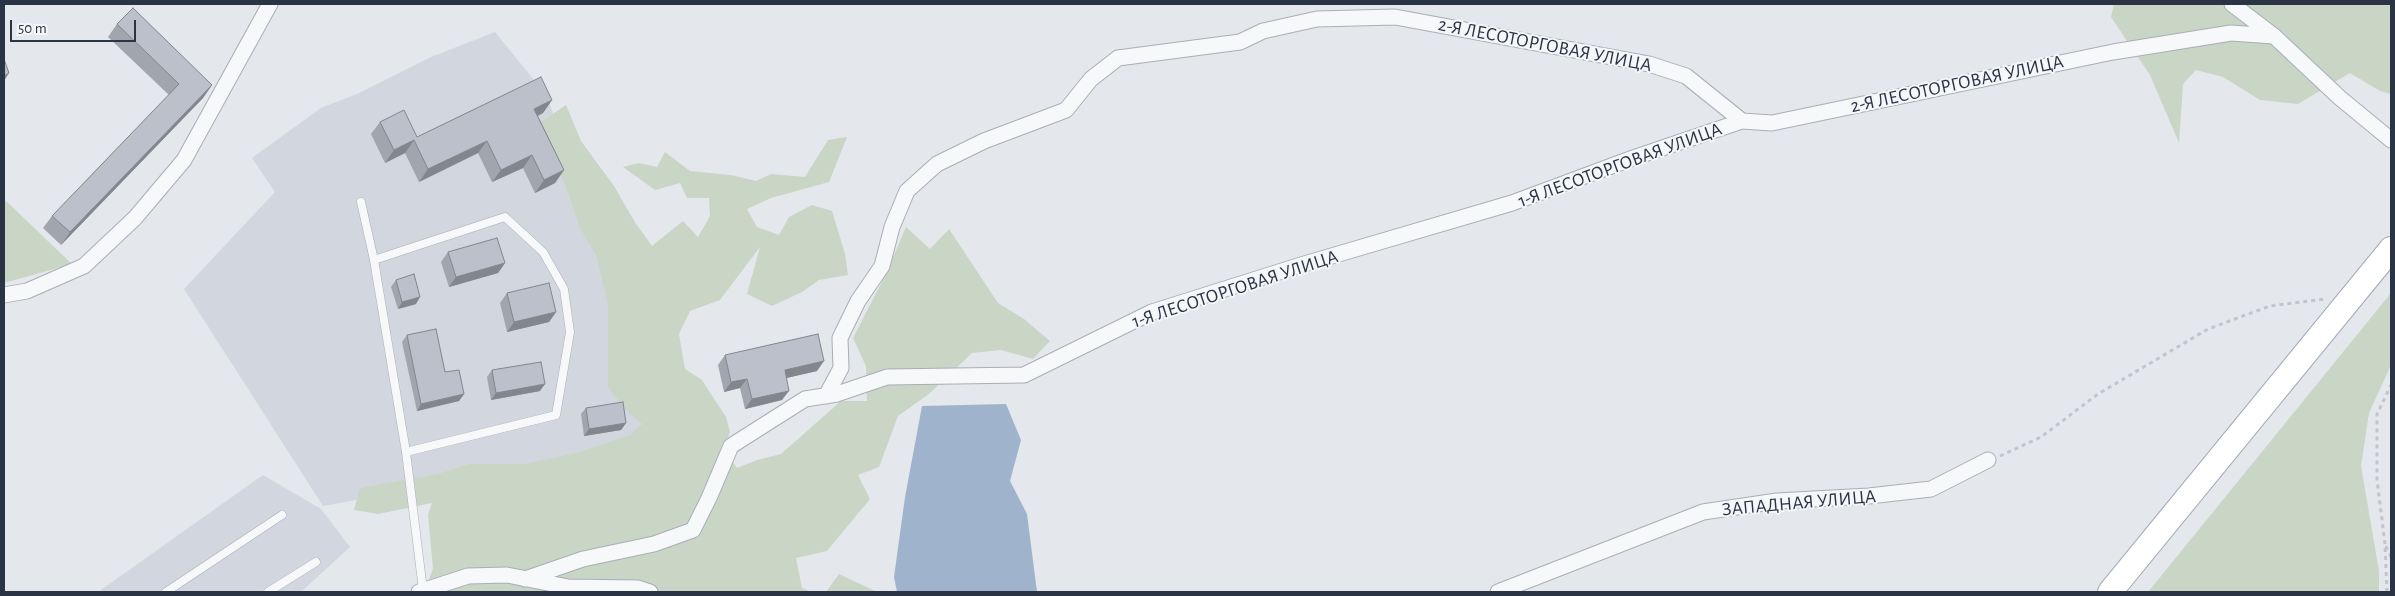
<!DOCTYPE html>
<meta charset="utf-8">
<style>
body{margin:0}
#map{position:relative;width:2395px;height:596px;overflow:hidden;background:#e4e7ec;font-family:"Alegreya Sans",sans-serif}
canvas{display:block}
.frame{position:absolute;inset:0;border:5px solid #2b3445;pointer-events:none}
.scale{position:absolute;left:10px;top:20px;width:126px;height:22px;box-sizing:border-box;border:2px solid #2b3445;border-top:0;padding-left:6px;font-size:15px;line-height:18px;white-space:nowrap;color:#2b3445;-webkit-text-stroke:4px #f4f6f9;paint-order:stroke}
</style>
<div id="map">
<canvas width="2395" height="596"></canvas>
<div class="frame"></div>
<div class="scale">50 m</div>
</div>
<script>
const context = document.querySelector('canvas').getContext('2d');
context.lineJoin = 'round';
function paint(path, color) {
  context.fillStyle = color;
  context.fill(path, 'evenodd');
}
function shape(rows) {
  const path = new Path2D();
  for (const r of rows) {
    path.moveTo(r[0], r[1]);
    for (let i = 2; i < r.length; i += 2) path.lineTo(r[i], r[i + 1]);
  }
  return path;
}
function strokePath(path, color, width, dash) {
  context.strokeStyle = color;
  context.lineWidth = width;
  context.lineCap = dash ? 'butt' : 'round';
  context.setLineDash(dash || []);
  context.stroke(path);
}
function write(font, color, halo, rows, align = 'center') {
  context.font = font + ' "Alegreya Sans",sans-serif';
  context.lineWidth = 4;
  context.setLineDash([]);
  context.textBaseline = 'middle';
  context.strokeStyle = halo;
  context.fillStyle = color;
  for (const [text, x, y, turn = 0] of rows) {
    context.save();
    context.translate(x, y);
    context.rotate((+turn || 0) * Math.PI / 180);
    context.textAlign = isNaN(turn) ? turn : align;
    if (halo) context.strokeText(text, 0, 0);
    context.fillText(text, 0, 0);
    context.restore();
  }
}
paint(shape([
 [495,32,547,96,593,227,645,438,411,490,323,506,184,289,275,192,252,158,321,108,357,94,431,57],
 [263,475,321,509,350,547,301,592,98,592]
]), '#d2d6de');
paint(shape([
 [2114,4,2391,4,2391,94,2380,91,2350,73,2298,104,2260,100,2223,77,2196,70,2183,84,2179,143,2150,75,2111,17],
 [566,105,581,141,614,186,636,224,652,246,683,221,698,237,710,216,709,198,687,198,680,183,655,190,623,167,639,163,657,167,665,152,690,171,731,175,756,181,771,174,805,177,828,140,847,137,829,182,771,198,747,209,757,227,779,235,789,217,812,205,832,211,845,254,848,275,819,280,802,292,772,306,747,294,760,247,720,300,690,311,679,334,685,369,702,380,726,417,730,432,723,449,737,468,757,460,781,454,841,401,867,401,866,366,853,338,885,276,906,227,930,249,949,229,998,303,1024,319,1050,341,1033,359,1001,350,972,353,929,394,898,416,879,467,858,475,870,499,827,551,796,558,802,588,812,592,425,592,433,568,428,515,432,503,378,514,354,510,360,488,438,474,469,464,525,464,580,452,630,435,642,424,625,409,608,387,608,304,596,255,580,228,565,184,535,126],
 [6,201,72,264,4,283,4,203],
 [2391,293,2391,365,2369,413,2361,466,2379,571,2379,592,2148,592],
 [839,574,877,592,826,592]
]), '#c9d6c5');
paint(shape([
 [1006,404,1021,440,1010,481,1027,514,1037,592,897,592,894,577,905,497,922,406]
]), '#9fb4cc');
const service = shape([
 [361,202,374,260,406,452,423,590],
 [374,260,505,217,543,252,564,289,570,332,556,415,406,452],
 [166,592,282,515],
 [268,592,316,562]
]);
const minor = shape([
 [2232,4,2274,36],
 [4,295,27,291,84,266,135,218,184,160,270,4],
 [826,396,841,368,840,338,858,301,882,266,892,227,907,191,937,164,984,141,1066,110,1091,79,1118,58,1240,42,1263,31,1317,19,1395,17,1649,64,1686,76,1742,121,1772,123,2113,52,2231,33,2274,36,2340,98,2391,140],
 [525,579,583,559,654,544,693,530,709,498,731,446,805,399,837,394,887,377,1024,375,1152,312,1301,265,1512,203,1633,158,1742,121],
 [419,592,468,576,507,575,568,587,638,588,650,592],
 [1498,592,1703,512,1777,501,1869,496,1931,489,1988,460]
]);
const primary = shape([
 [2110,592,2391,249]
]);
strokePath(service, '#a9aeb7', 9);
strokePath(minor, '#a9aeb7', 17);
strokePath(primary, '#a3abb8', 26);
strokePath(shape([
 [2000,456,2041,437,2098,394,2208,329,2270,306,2326,299],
 [2386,546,2391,557],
 [2387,592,2385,544,2377,480,2377,414,2391,385]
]), '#c2c5cb', 3, [4, 4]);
strokePath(service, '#f7f8fa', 8);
strokePath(minor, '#f7f8fa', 15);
strokePath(primary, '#fff', 24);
paint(shape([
 [117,24,212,85,203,98,61,245,43,228,52,216,169,95,108,37],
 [552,100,543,113,538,116,564,170,555,183,535,193,523,168,492,182,478,153,419,182,405,153,385,163,371,134,380,122,417,137],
 [448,252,505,263,498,273,449,287,441,262],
 [396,280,416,304,398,309,391,287],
 [507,293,556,312,549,322,507,332,500,303],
 [407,335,445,372,464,394,459,401,417,411,402,342],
 [725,355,817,371,786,378,782,400,745,409,740,388,724,392,718,365],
 [492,370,540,391,491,400,487,377],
 [586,408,626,423,621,430,584,436,581,414]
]), '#a1a5ae');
paint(shape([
 [9,73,4,81,4,76],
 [212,85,203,98,61,245,70,232],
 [552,100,543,113,525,122,534,109],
 [414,140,405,153,385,163,394,150],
 [487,141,478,153,419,182,428,169],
 [532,155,523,168,492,182,501,170],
 [564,170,555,183,535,193,544,180],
 [505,263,498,273,449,287,456,277],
 [420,297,416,304,398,309,402,302],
 [556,312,549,322,507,332,514,322],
 [824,361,817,371,778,380,785,370],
 [747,379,740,388,724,392,731,382],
 [545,384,540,391,491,400,496,393],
 [789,391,782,400,745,409,752,399],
 [464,394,459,401,417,411,421,404],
 [626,423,621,430,584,436,589,429]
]), '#83868d');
const building = shape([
 [133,8,212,85,70,232,52,216,179,84,117,24,133,8],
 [4,59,9,73,4,76,4,59],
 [541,77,552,100,534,109,564,170,544,180,532,155,501,170,487,141,428,169,414,140,394,150,380,122,404,110,417,137,541,77],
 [497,238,505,263,456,277,448,252,497,238],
 [414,274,420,297,402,302,396,280,414,274],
 [549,283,556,312,514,322,507,293,549,283],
 [436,329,445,372,459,370,464,394,421,404,407,335,436,329],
 [818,334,824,361,785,370,789,391,752,399,747,379,731,382,725,355,818,334],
 [541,362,545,384,496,393,492,370,541,362],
 [623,402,626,423,589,429,586,408,623,402]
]);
paint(building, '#bbc0ca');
strokePath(building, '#83868d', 1);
write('19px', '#2b3445', '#f4f6f9', [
 ["2-Я ЛЕСОТОРГОВАЯ УЛИЦА",1545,45,11],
 ["2-Я ЛЕСОТОРГОВАЯ УЛИЦА",1957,84,-12],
 ["1-Я ЛЕСОТОРГОВАЯ УЛИЦА",1620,165,-20],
 ["1-Я ЛЕСОТОРГОВАЯ УЛИЦА",1235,289,-18],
 ["ЗАПАДНАЯ УЛИЦА",1799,503,-5]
]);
</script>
